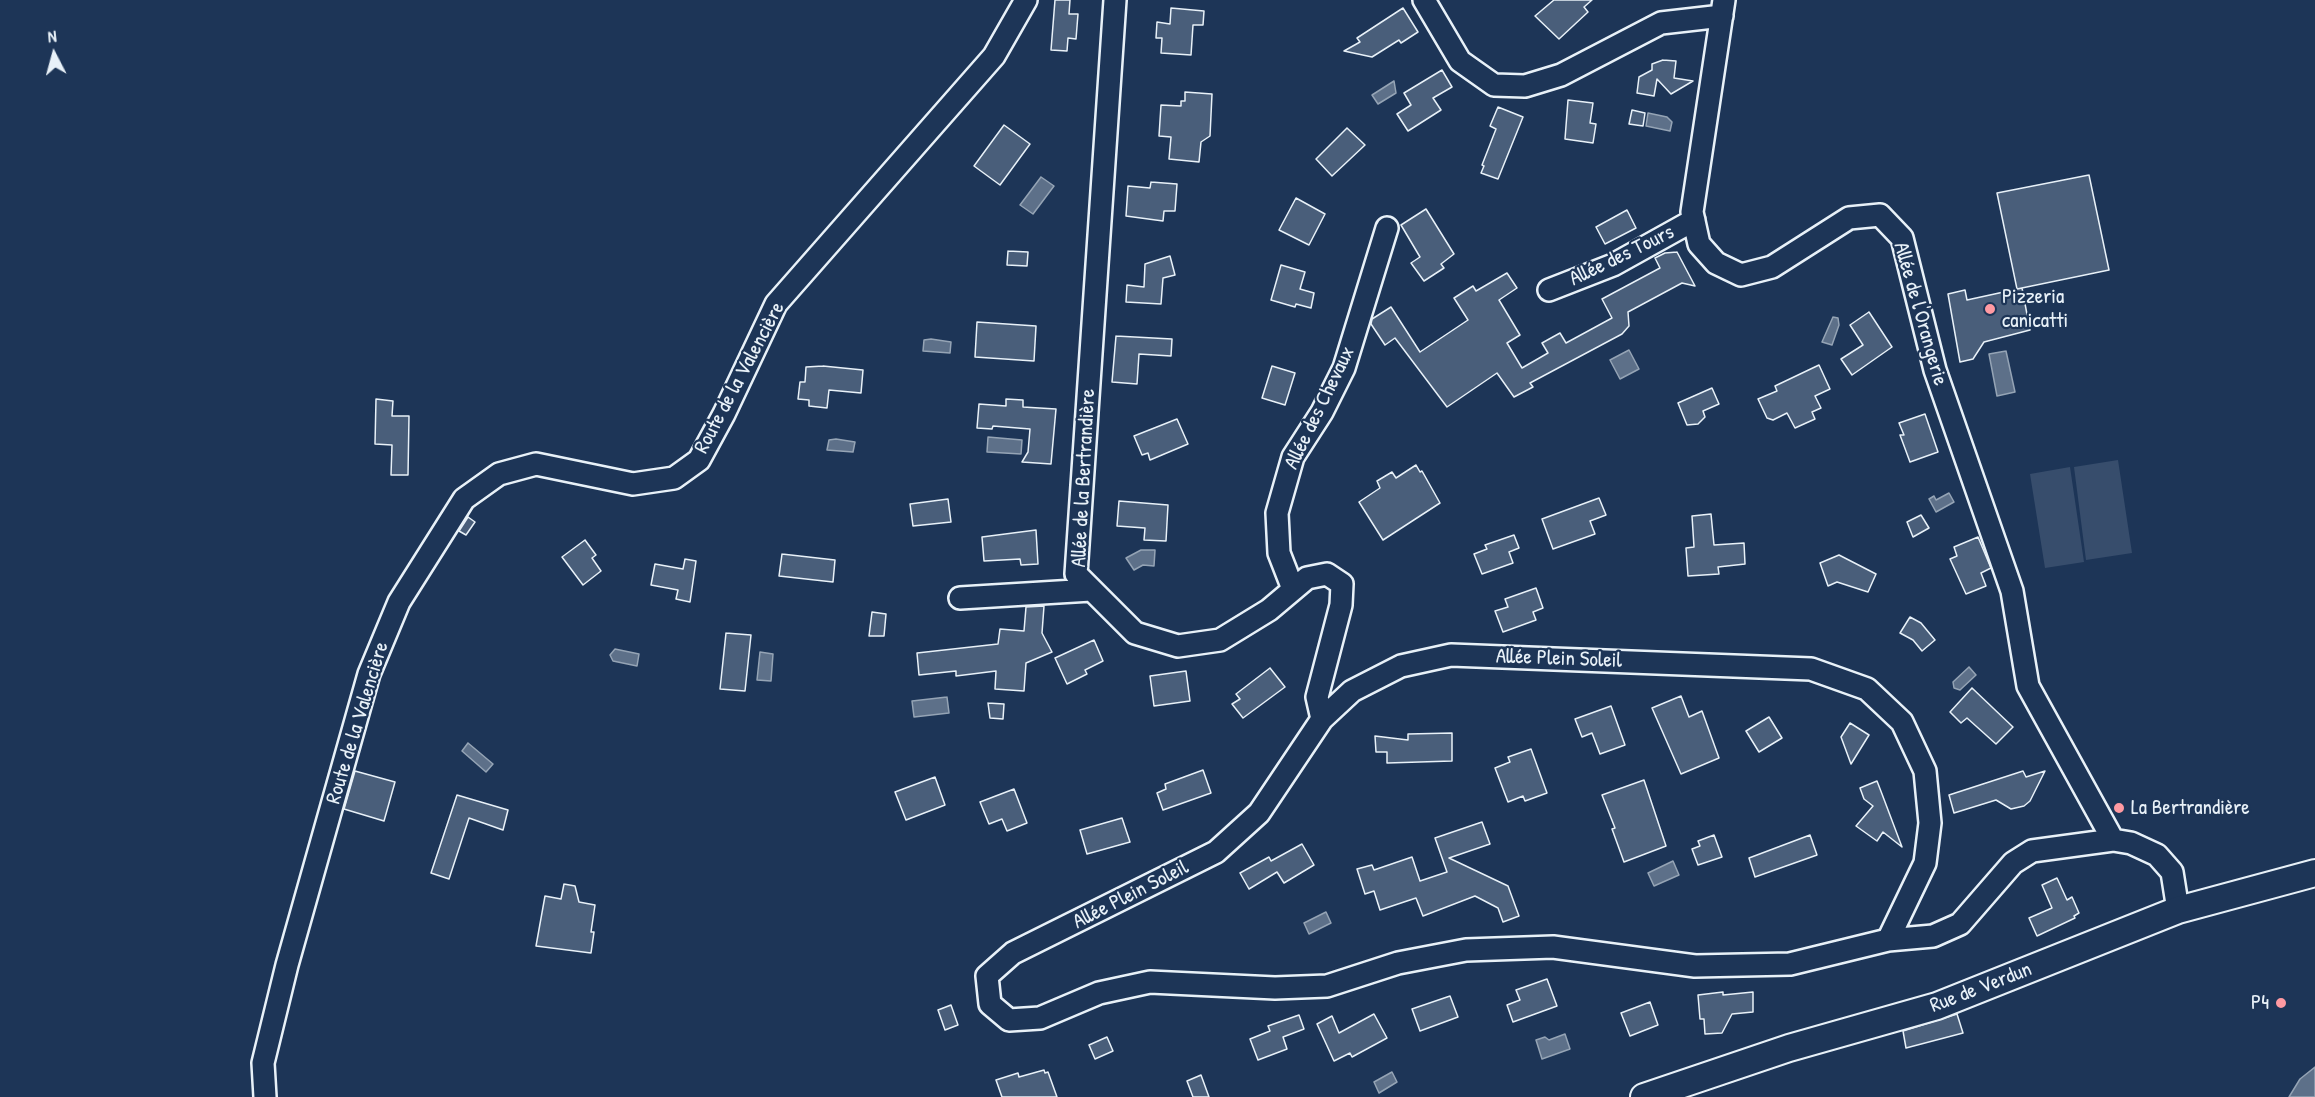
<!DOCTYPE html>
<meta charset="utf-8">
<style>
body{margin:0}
#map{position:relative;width:2315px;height:1097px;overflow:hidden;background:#1d3557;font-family:"Patrick Hand",sans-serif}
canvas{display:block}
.north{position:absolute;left:24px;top:24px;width:60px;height:60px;-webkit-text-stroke:4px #1d3557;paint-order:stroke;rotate:354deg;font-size:16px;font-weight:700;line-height:24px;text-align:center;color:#e8f1f8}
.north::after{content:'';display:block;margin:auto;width:21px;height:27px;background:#e8f1f8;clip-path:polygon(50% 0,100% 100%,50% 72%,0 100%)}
</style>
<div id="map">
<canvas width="2315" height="1097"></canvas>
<div class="north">N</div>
</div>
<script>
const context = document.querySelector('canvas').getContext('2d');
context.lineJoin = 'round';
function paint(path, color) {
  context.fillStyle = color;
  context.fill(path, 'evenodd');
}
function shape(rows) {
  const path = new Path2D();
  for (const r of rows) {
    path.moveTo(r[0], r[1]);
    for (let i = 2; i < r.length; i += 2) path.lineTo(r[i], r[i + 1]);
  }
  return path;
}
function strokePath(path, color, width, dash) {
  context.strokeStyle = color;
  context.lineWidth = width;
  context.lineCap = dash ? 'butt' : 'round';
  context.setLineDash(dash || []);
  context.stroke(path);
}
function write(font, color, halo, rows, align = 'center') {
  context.font = font + ' "Patrick Hand",sans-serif';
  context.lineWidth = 4.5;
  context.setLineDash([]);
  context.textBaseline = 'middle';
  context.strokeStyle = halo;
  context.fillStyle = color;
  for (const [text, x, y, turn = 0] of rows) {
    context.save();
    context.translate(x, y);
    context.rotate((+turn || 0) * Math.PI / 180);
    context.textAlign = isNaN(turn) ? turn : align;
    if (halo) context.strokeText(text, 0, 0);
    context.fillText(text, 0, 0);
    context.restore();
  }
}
paint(shape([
 [2118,460,2132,553,2086,560,2074,467],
 [2070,467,2084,562,2045,568,2030,474]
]), '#374d6c');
const water = shape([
 [1394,81,1396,93,1378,104,1372,95,1394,81],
 [1648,113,1667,117,1672,122,1670,131,1646,126,1648,113],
 [1041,177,1054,186,1033,214,1020,205,1041,177],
 [1833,317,1838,318,1839,325,1832,345,1822,342,1833,317],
 [931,339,951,342,950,353,923,351,924,340,931,339],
 [1629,350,1639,369,1620,379,1610,360,1629,350],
 [2006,351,2015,392,1997,396,1989,354,2006,351],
 [988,437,1022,440,1021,454,987,452,988,437],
 [836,439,855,442,853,452,827,450,829,440,836,439],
 [1949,493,1954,502,1936,512,1929,499,1934,496,1936,500,1949,493],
 [1141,550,1155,550,1154,566,1143,565,1134,570,1126,558,1141,550],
 [615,649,639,654,637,666,613,661,610,655,615,649],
 [760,652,773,654,771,681,757,680,760,652],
 [1969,667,1976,675,1960,690,1954,688,1953,682,1969,667],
 [947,697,949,713,914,717,912,701,947,697],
 [468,743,493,764,486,772,462,751,468,743],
 [1673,861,1679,875,1654,886,1648,873,1673,861],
 [1326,912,1331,923,1309,934,1304,923,1326,912],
 [1565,1034,1570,1049,1542,1059,1536,1040,1545,1037,1549,1040,1565,1034],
 [2315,1067,2315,1097,2289,1097,2300,1079,2315,1067],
 [1392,1072,1397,1082,1379,1093,1374,1082,1392,1072]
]);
paint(water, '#5d7089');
strokePath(water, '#95a4b5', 1.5);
const building = shape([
 [1055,0,1070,0,1069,14,1078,14,1076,39,1068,38,1067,51,1051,50,1055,0],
 [1554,0,1592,0,1584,7,1588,12,1559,39,1535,16,1554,0],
 [1171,8,1204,11,1203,25,1193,25,1191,55,1161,53,1162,38,1156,38,1157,22,1170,24,1171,8],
 [1403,8,1418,32,1401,43,1399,40,1372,57,1344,51,1360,42,1357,38,1403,8],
 [1663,60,1676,61,1674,78,1693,81,1671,94,1657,79,1654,96,1637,93,1639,77,1652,70,1652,64,1663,60],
 [1442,70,1452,87,1433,98,1441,110,1408,131,1397,114,1411,105,1404,93,1442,70],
 [1185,92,1212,94,1210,136,1201,142,1199,162,1169,159,1171,137,1159,136,1161,105,1181,106,1181,101,1185,101,1185,92],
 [1568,100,1593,103,1590,123,1596,124,1593,143,1565,139,1568,100],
 [1498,107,1523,117,1498,179,1481,173,1484,166,1482,165,1496,129,1490,126,1498,107],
 [1632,110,1645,113,1643,126,1629,124,1632,110],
 [1004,125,1030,144,1000,185,974,166,1004,125],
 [1347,128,1365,145,1332,176,1316,159,1347,128],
 [2089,175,2109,270,2017,289,1997,193,2089,175],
 [1151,182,1177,184,1175,211,1164,211,1163,221,1126,216,1128,186,1150,188,1151,182],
 [1296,198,1325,214,1309,245,1279,230,1296,198],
 [1426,209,1454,254,1441,264,1444,268,1424,281,1411,263,1420,257,1401,225,1426,209],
 [1627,210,1636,228,1605,244,1596,227,1627,210],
 [1008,251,1028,252,1027,266,1007,265,1008,251],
 [1677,252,1695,286,1682,283,1628,312,1629,326,1622,334,1530,383,1533,387,1514,397,1497,373,1447,407,1395,338,1385,345,1371,324,1372,319,1391,307,1420,352,1468,320,1454,298,1473,286,1476,291,1507,273,1517,288,1499,300,1520,335,1507,343,1522,368,1548,353,1542,343,1560,333,1566,343,1612,318,1602,299,1660,268,1655,258,1665,253,1677,252],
 [1170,256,1175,275,1163,278,1161,304,1126,302,1127,285,1144,287,1145,264,1170,256],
 [1281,265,1305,272,1300,289,1314,293,1311,308,1296,304,1295,307,1271,300,1281,265],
 [2022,288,2030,330,1984,342,1973,359,1960,362,1948,294,1965,290,1967,300,2022,288],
 [1869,312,1892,347,1852,375,1841,359,1863,345,1850,325,1869,312],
 [977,322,1036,326,1034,361,975,357,977,322],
 [1116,336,1172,339,1171,356,1139,354,1137,384,1112,382,1116,336],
 [1819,365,1830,389,1815,396,1821,408,1812,412,1815,419,1795,428,1787,413,1773,420,1767,418,1758,399,1777,391,1775,386,1819,365],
 [823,366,863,370,861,393,829,390,827,408,809,406,809,400,798,399,800,382,805,382,806,367,823,366],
 [1272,366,1295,373,1285,405,1262,398,1272,366],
 [1712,388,1719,404,1703,411,1705,417,1698,424,1687,425,1678,403,1712,388],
 [376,399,393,401,392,416,409,416,408,475,391,475,392,445,375,444,376,399],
 [1006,399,1023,400,1023,407,1056,409,1051,464,1022,462,1028,452,1030,429,993,426,992,429,977,428,979,404,1006,406,1006,399],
 [1925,414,1938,452,1910,462,1900,435,1904,435,1899,423,1925,414],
 [1177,419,1188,444,1150,460,1148,453,1142,455,1134,436,1177,419],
 [1416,465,1420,472,1422,471,1440,503,1383,540,1359,502,1380,488,1377,481,1392,472,1396,478,1416,465],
 [1599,498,1606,515,1590,521,1595,534,1553,549,1542,519,1599,498],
 [948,499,951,522,913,526,910,504,948,499],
 [1119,501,1168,505,1166,541,1144,540,1145,528,1117,526,1119,501],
 [1711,514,1714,545,1744,543,1745,564,1718,567,1719,574,1688,576,1686,548,1694,547,1692,516,1711,514],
 [1921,515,1929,528,1913,537,1907,522,1921,515],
 [468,517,475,522,466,535,459,531,468,517],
 [1036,530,1038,564,1021,565,1020,559,984,561,982,537,1036,530],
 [1514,535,1519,548,1509,552,1513,563,1482,574,1474,554,1487,549,1485,545,1514,535],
 [1978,537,1991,568,1981,573,1986,586,1966,594,1950,559,1957,556,1954,547,1978,537],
 [585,540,596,555,592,558,601,571,583,585,562,557,585,540],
 [782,554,835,560,833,582,779,576,782,554],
 [1839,555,1876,574,1868,592,1837,582,1828,586,1820,563,1839,555],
 [685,559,696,561,690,602,676,599,678,590,651,585,655,564,683,569,685,559],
 [1536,588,1543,608,1533,612,1536,620,1503,632,1495,611,1508,607,1505,599,1536,588],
 [1044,606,1042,633,1052,652,1026,663,1024,691,995,689,996,671,956,676,956,671,919,675,917,653,998,644,1000,629,1024,631,1026,607,1044,606],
 [872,612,886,614,884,636,869,636,872,612],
 [1910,617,1921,623,1935,640,1922,651,1913,640,1900,633,1910,617],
 [726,633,751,635,745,691,720,689,726,633],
 [1094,640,1103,661,1085,670,1087,674,1067,684,1055,658,1094,640],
 [1270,668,1285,687,1243,718,1232,704,1240,699,1236,694,1270,668],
 [1186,671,1190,701,1154,706,1150,676,1186,671],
 [1972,688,2013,727,1996,744,1967,718,1961,723,1950,712,1972,688],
 [1681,696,1689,717,1702,711,1719,758,1681,774,1652,708,1681,696],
 [988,703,1004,704,1003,719,990,718,988,703],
 [1611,706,1625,745,1600,754,1592,733,1582,737,1575,719,1611,706],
 [1769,717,1782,738,1759,752,1746,731,1769,717],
 [1850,723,1869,735,1851,764,1841,737,1850,723],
 [1452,733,1452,761,1387,763,1387,752,1376,752,1375,736,1408,740,1408,734,1452,733],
 [1531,749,1547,793,1525,801,1523,796,1508,802,1495,768,1510,762,1508,757,1531,749],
 [1203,770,1211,793,1163,810,1157,793,1166,789,1165,784,1203,770],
 [355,771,395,782,384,821,344,809,355,771],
 [2023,771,2026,777,2045,771,2030,801,2024,806,2011,809,1996,800,1954,813,1949,795,2023,771],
 [935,777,945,805,906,820,895,792,935,777],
 [1644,780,1666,846,1624,862,1612,829,1615,828,1602,795,1644,780],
 [1877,781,1882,794,1902,847,1883,832,1877,841,1856,826,1873,806,1864,799,1860,788,1877,781],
 [1014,789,1027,823,1007,831,1002,819,989,824,980,802,1014,789],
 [457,795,508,810,503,830,469,818,449,879,431,873,457,795],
 [1122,818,1130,842,1087,854,1080,830,1122,818],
 [1482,822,1490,844,1449,858,1508,886,1519,916,1503,922,1498,908,1475,896,1423,916,1416,898,1380,910,1374,891,1365,894,1357,869,1372,865,1374,870,1412,857,1420,881,1447,872,1435,838,1482,822],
 [1714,835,1722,857,1698,865,1692,849,1700,846,1698,841,1714,835],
 [1810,835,1817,855,1755,877,1749,858,1810,835],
 [1302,844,1314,865,1284,883,1277,872,1249,889,1240,873,1269,857,1271,861,1302,844],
 [2057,878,2067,900,2072,897,2079,913,2074,916,2075,918,2037,936,2029,918,2052,908,2042,885,2057,878],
 [564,884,575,886,579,902,595,905,591,932,594,932,591,953,536,946,545,896,561,899,564,884],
 [1547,979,1557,1006,1513,1022,1507,1005,1520,1000,1516,990,1547,979],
 [1723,992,1723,995,1753,992,1753,1012,1732,1014,1722,1033,1705,1034,1704,1019,1700,1019,1698,995,1723,992],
 [1450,996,1458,1017,1420,1031,1412,1009,1450,996],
 [1650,1002,1658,1025,1630,1036,1621,1013,1650,1002],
 [951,1005,958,1025,945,1030,938,1010,951,1005],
 [1374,1014,1387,1038,1352,1057,1350,1053,1334,1061,1317,1024,1332,1016,1339,1033,1374,1014],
 [1957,1014,1963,1033,1906,1048,1903,1031,1957,1014],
 [1299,1015,1304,1029,1283,1037,1287,1049,1258,1060,1250,1039,1270,1031,1268,1026,1299,1015],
 [1107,1037,1113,1051,1095,1059,1089,1045,1107,1037],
 [1044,1070,1045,1073,1048,1072,1057,1097,1002,1097,996,1080,1018,1073,1019,1077,1044,1070],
 [1201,1075,1209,1097,1193,1097,1187,1081,1201,1075]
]);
paint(building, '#495e7a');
strokePath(building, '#e8f1f8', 1.5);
const minor = shape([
 [1115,0,1076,574,1135,633,1178,646,1220,640,1269,610,1307,578,1327,574,1342,584,1341,605,1317,697,1322,719],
 [1424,0,1460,61,1494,85,1525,86,1561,75,1661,23,1722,16],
 [1724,0,1692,212,1699,244,1716,263,1741,275,1772,267,1849,218,1880,215,1902,238,1935,370,2012,591,2028,686,2113,840],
 [1549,290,1613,265,1694,220],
 [1293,589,1279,553,1277,513,1293,457,1322,412,1344,368,1387,228],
 [960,598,1091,590],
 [1888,940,1925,863,1930,823,1925,771,1902,722,1867,689,1811,669,1451,655,1401,666,1352,691,1322,719,1259,813,1216,852,1013,953,987,976,990,1004,1009,1020,1040,1018,1099,993,1150,982,1275,988,1327,986,1398,963,1466,950,1553,947,1695,966,1790,964,1888,940,1933,936,1960,924,2013,863,2032,851,2113,840,2131,843,2157,855,2172,872,2178,910],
 [265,1097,263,1063,287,965,369,674,399,602,464,499,499,474,536,464,633,484,674,478,699,460,724,414,776,304,994,56,1026,0]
]);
const major = shape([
 [1644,1097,1789,1048,1937,1006,2178,910,2315,873]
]);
strokePath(minor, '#e8f1f8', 26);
strokePath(major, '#e8f1f8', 30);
strokePath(minor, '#1d3557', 21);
strokePath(major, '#1d3557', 26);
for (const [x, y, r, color] of [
 [1990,309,6,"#ff9aa2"],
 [2119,808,6,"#ff9aa2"],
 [2281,1003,6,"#ff9aa2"]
]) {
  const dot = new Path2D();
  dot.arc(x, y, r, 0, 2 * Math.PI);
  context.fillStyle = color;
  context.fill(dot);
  strokePath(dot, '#1d3557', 2);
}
write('21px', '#e8f1f8', '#1d3557', [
 ["Allée des Tours",1622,256,-26],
 ["Allée de l'Orangerie",1920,314,74],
 ["Route de la Valencière",740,378,-62],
 ["Allée des Chevaux",1320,408,-64],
 ["Allée de la Bertrandière",1084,478,-87],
 ["Allée Plein Soleil",1559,659,2],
 ["Route de la Valencière",358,723,-73],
 ["Allée Plein Soleil",1131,895,-27],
 ["Rue de Verdun",1981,988,-21]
]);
write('21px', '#e8f1f8', '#1d3557', [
 ["Pizzeria",2002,297],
 ["canicatti",2002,321],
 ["La Bertrandière",2131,808],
 ["P4",2269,1003,"right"]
], 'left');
</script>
